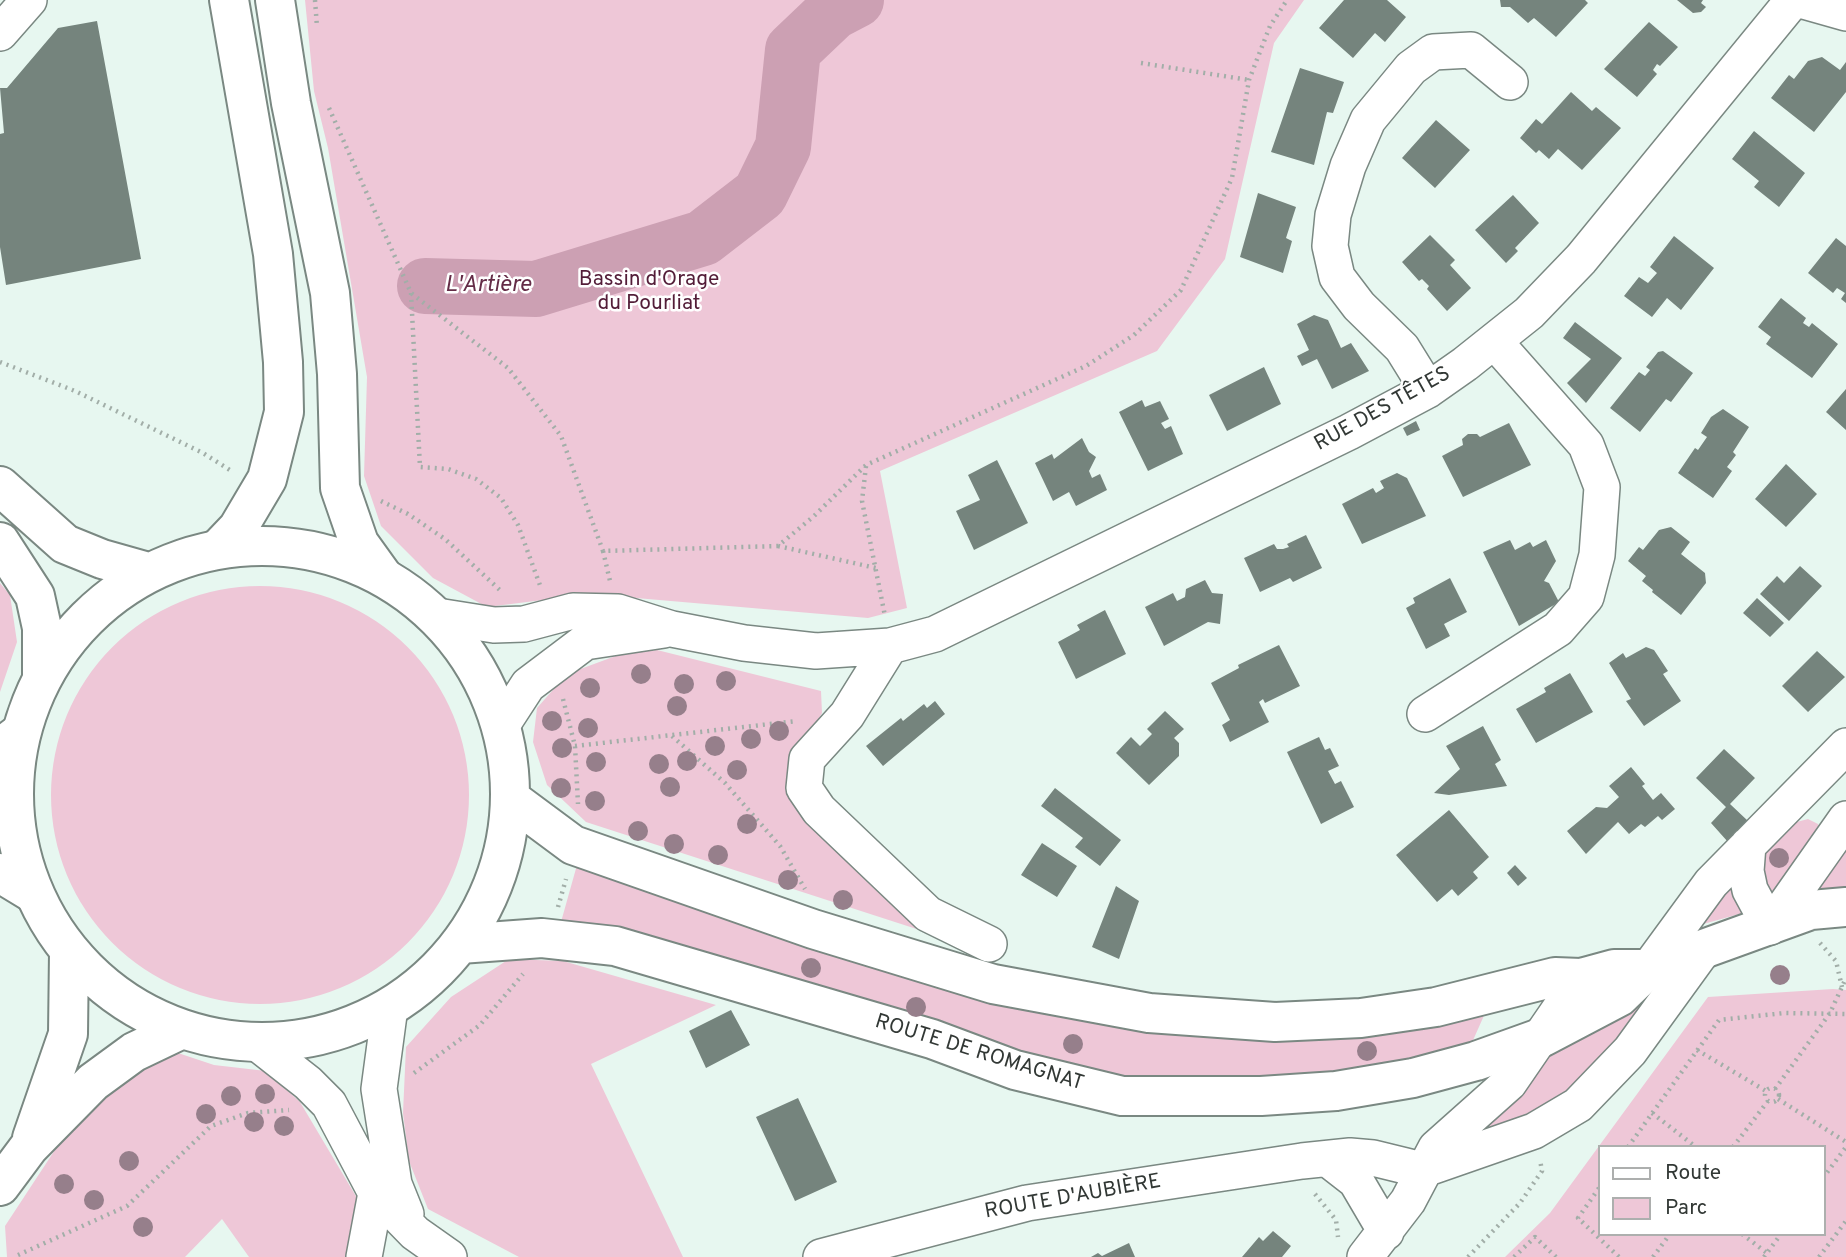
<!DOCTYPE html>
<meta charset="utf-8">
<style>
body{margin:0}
#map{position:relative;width:1846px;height:1257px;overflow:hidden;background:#e7f7f0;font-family:Overpass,sans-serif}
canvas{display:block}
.legend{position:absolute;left:1598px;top:1145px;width:228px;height:91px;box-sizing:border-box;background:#fff;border:2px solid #adafae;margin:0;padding:9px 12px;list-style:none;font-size:21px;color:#323835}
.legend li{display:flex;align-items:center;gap:14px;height:35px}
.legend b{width:35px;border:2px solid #adafae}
</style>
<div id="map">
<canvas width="1846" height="1257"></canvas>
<ul class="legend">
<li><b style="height:9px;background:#fff"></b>Route</li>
<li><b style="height:19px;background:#eec7d7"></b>Parc</li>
</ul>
</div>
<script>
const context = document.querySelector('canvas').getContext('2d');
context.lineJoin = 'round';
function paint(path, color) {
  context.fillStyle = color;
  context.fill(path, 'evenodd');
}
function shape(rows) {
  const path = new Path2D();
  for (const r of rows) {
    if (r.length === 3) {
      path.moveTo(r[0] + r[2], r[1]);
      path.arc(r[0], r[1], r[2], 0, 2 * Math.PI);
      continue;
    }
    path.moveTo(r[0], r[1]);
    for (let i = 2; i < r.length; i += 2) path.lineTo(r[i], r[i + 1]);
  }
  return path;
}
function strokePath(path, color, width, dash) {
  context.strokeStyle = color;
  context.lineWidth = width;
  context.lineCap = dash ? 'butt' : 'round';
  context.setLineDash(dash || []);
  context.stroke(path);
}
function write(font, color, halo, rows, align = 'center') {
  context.font = font + ' Overpass,sans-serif';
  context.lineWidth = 5;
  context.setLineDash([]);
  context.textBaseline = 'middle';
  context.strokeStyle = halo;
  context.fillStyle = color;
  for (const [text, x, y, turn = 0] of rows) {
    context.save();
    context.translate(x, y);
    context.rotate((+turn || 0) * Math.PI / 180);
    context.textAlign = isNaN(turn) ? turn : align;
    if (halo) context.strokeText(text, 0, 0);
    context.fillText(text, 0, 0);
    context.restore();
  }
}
paint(shape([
 [305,0,1304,0,1274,43,1225,259,1157,351,880,471,907,608,868,618,636,598,559,598,487,607,433,578,381,526,364,476,367,377,328,148,314,91],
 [0,583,10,595,17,642,0,692],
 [260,795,209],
 [657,650,821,691,822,713,787,775,793,804,932,934,586,822,547,785,533,742,537,708,567,674,621,654],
 [1808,819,1818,824,1820,830,1776,892,1769,896,1763,886,1764,853,1789,824],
 [1846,840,1846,897,1808,895],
 [577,865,989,997,1486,1011,1470,1047,1395,1067,1240,1085,1096,1075,561,922],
 [1733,881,1743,913,1696,926],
 [509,959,563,961,716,1005,591,1064,683,1257,519,1257,428,1209,409,1161,403,1113,406,1047,451,997],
 [1833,989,1846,990,1846,1257,1505,1257,1550,1213,1708,997],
 [1599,1147,1823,1147,1823,1234,1599,1234],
 [1642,1004,1648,1009,1576,1090,1479,1142,1470,1133,1555,1045],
 [172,1051,214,1065,266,1071,300,1102,360,1203,352,1257,249,1257,222,1219,185,1257,7,1257,5,1226,91,1095]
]), '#eec7d7');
strokePath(shape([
 [425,286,536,289,703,238,760,194,783,147,793,50,833,12,856,0]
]), '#cca0b3', 56);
paint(shape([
 [1344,0,1387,0,1406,17,1385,42,1375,33,1353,58,1319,28],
 [1500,0,1585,0,1588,3,1556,37,1534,18,1528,23,1510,7,1501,7],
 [1677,0,1703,0,1701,3,1706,7,1701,12,1693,13],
 [97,21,141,259,6,285,0,247,0,134,4,133,0,88,7,88,58,28],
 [1649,22,1678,47,1660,66,1657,64,1653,70,1657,74,1637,97,1604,69],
 [1822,57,1840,70,1846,62,1846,92,1814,132,1771,98,1789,75,1794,79,1808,61],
 [1300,68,1344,82,1333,113,1327,112,1314,165,1271,152],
 [1571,92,1592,111,1596,107,1621,128,1582,170,1558,149,1549,159,1539,150,1536,153,1520,138,1536,119,1542,124],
 [1436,120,1470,150,1435,188,1402,158],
 [1754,131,1805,173,1779,207,1754,187,1759,181,1732,159],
 [1258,193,1296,207,1286,238,1292,241,1283,273,1240,257],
 [1513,195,1539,223,1515,248,1518,251,1506,263,1475,230],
 [1430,235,1455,260,1450,265,1471,288,1447,311,1427,289,1429,286,1422,279,1419,281,1402,262],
 [1674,236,1714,268,1681,310,1667,298,1652,317,1624,296,1639,277,1648,283,1657,273,1650,267],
 [1836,238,1846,246,1846,303,1841,299,1845,293,1837,288,1833,293,1808,273],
 [1781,298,1806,318,1803,323,1809,327,1812,323,1838,344,1812,378,1766,344,1771,337,1758,327],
 [1314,315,1328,320,1341,348,1351,343,1369,371,1332,389,1317,359,1302,366,1297,356,1309,350,1297,324],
 [1575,322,1622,358,1586,403,1567,383,1591,359,1563,338],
 [1663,351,1693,373,1671,402,1666,399,1640,432,1610,408,1639,372,1645,376,1650,370,1646,367,1658,352],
 [1264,367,1281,404,1227,431,1209,395],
 [1846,389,1846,430,1826,412],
 [1142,400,1145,407,1160,401,1169,419,1161,423,1165,429,1171,426,1183,454,1148,471,1119,412],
 [1723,409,1749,427,1733,452,1736,455,1727,467,1732,471,1713,498,1678,473,1695,448,1698,450,1707,437,1701,433,1711,417],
 [1416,421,1420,430,1407,436,1403,428],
 [1509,423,1531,465,1463,497,1442,456,1463,445,1462,439,1468,434,1477,434,1480,437],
 [1082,438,1089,452,1096,457,1089,471,1092,478,1100,474,1107,490,1076,506,1069,492,1053,501,1035,463,1052,454,1054,459],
 [997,460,1028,523,974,550,956,511,980,500,968,475],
 [1786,464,1817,494,1786,527,1755,499],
 [1397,473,1407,478,1426,516,1362,544,1342,504,1373,488,1376,493,1384,488,1380,481],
 [1671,527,1690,542,1681,554,1705,573,1706,583,1681,615,1652,592,1653,590,1642,581,1646,576,1628,561,1639,547,1643,550,1659,530],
 [1306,535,1322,568,1293,582,1290,578,1260,592,1244,558,1274,544,1277,549,1283,549,1289,547,1287,544],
 [1510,540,1515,550,1530,542,1533,547,1546,540,1556,561,1544,581,1549,583,1559,602,1519,626,1483,552],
 [1800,566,1822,586,1789,621,1760,594,1777,576,1784,583],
 [1450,578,1467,612,1444,624,1450,636,1426,649,1406,608,1415,603,1413,598],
 [1205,580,1212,593,1223,594,1220,624,1208,622,1164,646,1145,607,1173,593,1177,601,1185,597,1186,589],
 [1757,598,1784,623,1770,637,1743,613],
 [1105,610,1126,654,1076,679,1058,642,1080,630,1077,625],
 [1279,645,1300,686,1265,703,1263,699,1259,702,1269,722,1230,742,1222,725,1230,720,1211,683,1239,668,1238,665],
 [1646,647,1654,650,1668,671,1663,674,1681,701,1644,726,1626,701,1631,699,1609,663,1623,653,1626,658],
 [1817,651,1845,677,1808,712,1782,686],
 [1570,673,1593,712,1536,743,1516,709,1546,692,1544,688],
 [935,701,945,714,883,766,866,746,901,718,903,721,924,704,927,708],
 [1165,711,1184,729,1174,738,1179,743,1179,756,1149,785,1116,753,1131,737,1140,746,1152,734,1147,729],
 [1483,726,1501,760,1495,764,1507,786,1449,795,1434,793,1460,769,1446,746],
 [1319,737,1325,750,1330,748,1339,766,1328,771,1335,784,1341,781,1354,807,1321,824,1287,752],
 [1724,749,1755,778,1730,804,1748,821,1728,842,1711,823,1726,807,1696,778],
 [1631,767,1645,784,1642,786,1653,800,1661,793,1675,809,1662,820,1658,816,1645,827,1641,824,1629,834,1618,822,1586,854,1567,831,1596,807,1607,808,1619,797,1609,786],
 [1055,788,1121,840,1100,866,1075,847,1083,838,1041,806],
 [1449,810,1489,857,1473,872,1478,878,1458,896,1452,889,1437,902,1396,855],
 [1042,843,1077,866,1057,897,1021,875],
 [1515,865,1527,878,1518,886,1507,873],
 [1116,886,1139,901,1119,959,1092,947],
 [731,1010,750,1045,706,1068,689,1031],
 [798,1098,837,1182,795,1201,756,1117],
 [1273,1231,1291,1246,1282,1257,1242,1257,1259,1237,1263,1241],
 [1129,1243,1135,1257,1091,1257,1098,1253,1102,1256]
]), '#75847d');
const minor = shape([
 [1800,0,1846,13],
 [0,33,29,0],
 [1428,390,1402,348,1359,306,1337,277,1330,246,1333,215,1348,166,1368,120,1411,68,1433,52,1471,50,1510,82],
 [437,616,494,625,524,624,573,611,618,612,672,629,744,643,816,651,890,646,935,634,1349,432,1428,390,1465,364,1529,313,1581,259,1793,0],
 [890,646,847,715,807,759,804,788,819,810,928,914,989,944],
 [1425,714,1558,629,1586,597,1597,555,1602,487,1586,445,1495,342],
 [502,725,528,685,585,642,664,630],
 [1748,845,1746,871,1750,890,1770,927,1846,819],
 [1648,969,1711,883,1846,746],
 [390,1007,379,1089,394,1184,406,1214],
 [257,1043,308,1083,329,1104,376,1193,415,1233,449,1257],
 [1329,1160,1356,1181,1386,1232],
 [1422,1170,1534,1131,1578,1105,1630,1051,1704,949],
 [364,1257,376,1193],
 [821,1257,1027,1203,1302,1161,1350,1156,1373,1158,1422,1170],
 [1365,1257,1408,1201,1436,1148,1509,1083,1581,978]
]);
const major = shape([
 [0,486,65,544,102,559,148,572],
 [0,542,35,596,42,628,42,677],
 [262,794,248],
 [511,799,573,845,813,929,993,984,1149,1013,1275,1022,1361,1018,1436,1007,1555,977,1581,978,1614,969,1648,969,1811,910,1846,907],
 [460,944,542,938,615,946,932,1039,1015,1070,1122,1096,1261,1096,1336,1091,1413,1078,1476,1061,1543,1037,1619,997,1648,969],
 [32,1138,68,1034,69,952],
 [0,1186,29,1147,93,1082,134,1052,180,1030]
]);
const highway = shape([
 [275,0,291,103,330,293,337,374,340,488,359,543,382,575],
 [218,549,238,528,267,479,284,412,283,362,273,254,229,0],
 [0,748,20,733],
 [0,873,33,893]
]);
strokePath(minor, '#7a8882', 38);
strokePath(major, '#7a8882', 42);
strokePath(highway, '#7a8882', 42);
strokePath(shape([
 [315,0,317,27],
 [1141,63,1249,80],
 [329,108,411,293,508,368,561,436,603,551,778,546,814,516,866,465,1086,366,1134,335,1181,290,1232,178,1249,80,1270,26,1287,0],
 [411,293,420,467,448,469,476,479,501,498,518,525,541,588],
 [0,362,75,391,203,453,233,472],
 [866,466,862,501,885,616],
 [381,501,408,514,445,539,502,592],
 [778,546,876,568],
 [603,551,610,581],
 [563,699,575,746,578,804],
 [672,736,725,783,780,846,805,889],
 [575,746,797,721],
 [558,907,566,879],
 [1820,943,1836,961,1842,987],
 [1697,1050,1766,1091],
 [414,1073,480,1025,523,974],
 [1772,1095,7],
 [1775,1089,1830,1013,1846,978],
 [1778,1099,1846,1142],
 [1652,1113,1696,1147],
 [1628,1147,1719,1020,1785,1013,1846,1014],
 [1733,1147,1768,1101],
 [1823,1178,1846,1147],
 [1599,1188,1578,1218,1619,1257],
 [1315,1194,1336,1220,1338,1237],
 [1742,1234,1767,1253],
 [18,1255,127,1206,211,1126,248,1113,289,1110],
 [1468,1257,1520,1203,1542,1171,1540,1160],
 [1514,1257,1535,1237,1556,1257],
 [1653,1257,1670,1234],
 [1764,1257,1781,1234],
 [1819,1257,1846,1221]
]), '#a2aea8', 4.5, [2, 5]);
strokePath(minor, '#fff', 35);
strokePath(major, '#fff', 38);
strokePath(highway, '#fff', 38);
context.fillStyle = '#967f8b';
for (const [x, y] of [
 [641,674],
 [726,681],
 [684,684],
 [590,688],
 [677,706],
 [552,721],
 [588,728],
 [779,731],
 [751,739],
 [715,746],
 [562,748],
 [687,761],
 [596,762],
 [659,764],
 [737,770],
 [670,787],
 [561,788],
 [595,801],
 [747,824],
 [638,831],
 [674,844],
 [718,855],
 [1779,858],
 [788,880],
 [843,900],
 [811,968],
 [1780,975],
 [916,1007],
 [1073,1044],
 [1367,1051],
 [265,1094],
 [231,1096],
 [206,1114],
 [254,1122],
 [284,1126],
 [129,1161],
 [64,1184],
 [94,1200],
 [143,1227]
]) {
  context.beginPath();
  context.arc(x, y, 10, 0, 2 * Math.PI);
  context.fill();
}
write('21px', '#531d38', '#fff', [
 ["Bassin d'Orage",649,281],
 ["du Pourliat",649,305]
]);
write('21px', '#323835', '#fff', [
 ["RUE DES TÊTES",1383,410,-29],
 ["ROUTE DE ROMAGNAT",979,1054,17],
 ["ROUTE D'AUBIÈRE",1073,1198,-10]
]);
write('italic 23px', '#642c47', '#fff', [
 ["L'Artière",488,286]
]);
</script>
